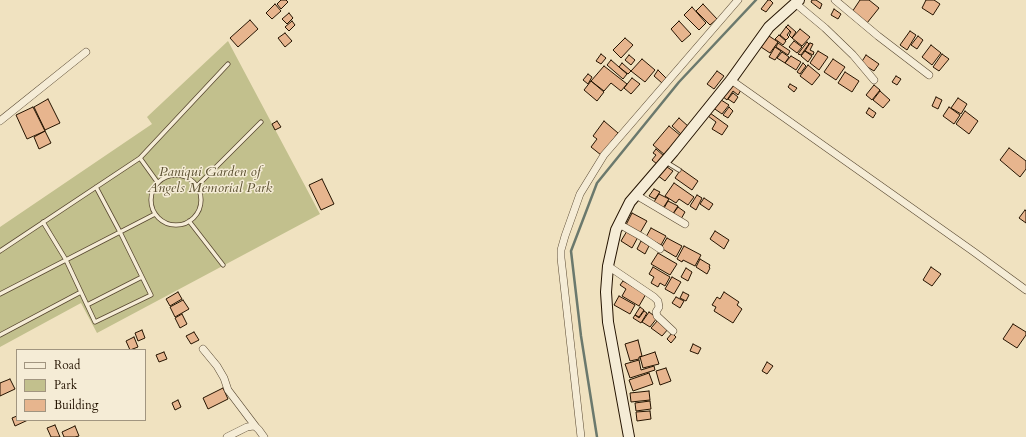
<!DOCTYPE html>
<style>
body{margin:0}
#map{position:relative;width:1026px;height:437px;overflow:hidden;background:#f0e2c0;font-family:Cardo,serif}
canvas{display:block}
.legend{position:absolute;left:16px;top:349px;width:130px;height:72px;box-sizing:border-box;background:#f5ecd6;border:1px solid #a19580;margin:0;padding:5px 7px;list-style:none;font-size:12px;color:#241300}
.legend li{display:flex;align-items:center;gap:8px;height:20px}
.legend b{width:20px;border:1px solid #a19580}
</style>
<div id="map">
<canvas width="1026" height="437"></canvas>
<ul class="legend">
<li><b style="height:5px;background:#f5ecd6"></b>Road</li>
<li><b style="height:11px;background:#c2c08d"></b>Park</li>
<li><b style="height:11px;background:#e7b58e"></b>Building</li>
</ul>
</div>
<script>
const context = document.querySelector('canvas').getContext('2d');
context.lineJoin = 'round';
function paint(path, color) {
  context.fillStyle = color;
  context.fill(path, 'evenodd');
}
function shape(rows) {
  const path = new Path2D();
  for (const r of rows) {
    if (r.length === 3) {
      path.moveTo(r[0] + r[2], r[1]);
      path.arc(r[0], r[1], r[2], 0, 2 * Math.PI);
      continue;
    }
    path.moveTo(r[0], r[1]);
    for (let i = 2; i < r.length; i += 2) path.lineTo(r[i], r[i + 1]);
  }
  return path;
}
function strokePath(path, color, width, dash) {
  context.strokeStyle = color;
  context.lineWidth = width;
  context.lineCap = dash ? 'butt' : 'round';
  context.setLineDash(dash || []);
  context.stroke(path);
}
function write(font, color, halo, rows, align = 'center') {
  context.font = font + ' Cardo,serif';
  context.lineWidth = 3;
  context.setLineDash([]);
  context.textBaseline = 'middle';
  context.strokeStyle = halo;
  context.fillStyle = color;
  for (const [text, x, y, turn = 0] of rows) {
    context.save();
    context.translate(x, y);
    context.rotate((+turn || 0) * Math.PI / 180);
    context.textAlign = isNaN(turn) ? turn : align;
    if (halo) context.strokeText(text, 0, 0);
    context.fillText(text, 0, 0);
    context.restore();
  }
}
paint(shape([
 [228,41,320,214,97,333,81,303,0,347,0,227,152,124,147,117]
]), '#c2c08d');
strokePath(shape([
 [597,437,581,336,571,251,597,183,679,82,756,0]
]), '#6b796d', 2.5);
const building = shape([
 [281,0,286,0,288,2,281,9,277,4,281,0],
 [768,0,770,0,773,3,766,12,761,9,768,0],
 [812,0,816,0,822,4,820,9,811,2,812,0],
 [860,0,869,0,879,8,867,23,852,12,860,0],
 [926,0,934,0,940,4,933,15,922,8,926,0],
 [275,4,281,11,272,19,266,13,275,4],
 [703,4,717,19,710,25,696,11,703,4],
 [692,7,706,23,699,30,684,15,692,7],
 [834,9,841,14,838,19,831,15,834,9],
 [289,13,293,18,287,24,282,19,289,13],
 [250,20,258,29,238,47,230,38,250,20],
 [292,21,295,25,289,31,285,27,292,21],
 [679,21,691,34,682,42,671,29,679,21],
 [788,25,796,32,792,38,789,35,791,32,786,27,788,25],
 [786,27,790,31,787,35,789,37,786,40,780,35,786,27],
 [800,29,810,37,802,46,792,38,800,29],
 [910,31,916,35,907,50,900,45,910,31],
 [285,33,292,41,285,47,278,38,285,33],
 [779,35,786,41,783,45,775,39,779,35],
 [769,36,778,42,770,53,761,47,769,36],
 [918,36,923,40,917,49,911,45,918,36],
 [625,38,633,45,621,58,613,50,625,38],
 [794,41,802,47,797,53,789,47,794,41],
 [807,42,809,44,801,55,798,54,807,42],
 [778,43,790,51,788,55,776,47,778,43],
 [810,43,813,44,810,50,814,52,813,55,805,51,810,43],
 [931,45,941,53,932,65,922,57,931,45],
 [775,47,781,51,775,60,769,57,775,47],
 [805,51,812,56,808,62,801,56,805,51],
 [818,51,828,57,819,70,810,63,818,51],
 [782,52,789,57,785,63,777,58,782,52],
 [601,54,606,58,601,64,596,61,601,54],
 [942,54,949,59,939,71,933,67,942,54],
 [629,55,635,60,631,65,625,60,629,55],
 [866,55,879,64,874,71,861,63,866,55],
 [791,56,801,62,796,70,785,63,791,56],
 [642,59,655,70,645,82,631,71,642,59],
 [833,59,845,67,836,80,824,72,833,59],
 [611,60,627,74,623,79,607,65,611,60],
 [622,63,631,71,628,74,619,67,622,63],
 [803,63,806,66,800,74,797,72,803,63],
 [808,65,820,75,812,85,800,76,808,65],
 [604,66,627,84,621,91,611,83,604,91,591,81,604,66],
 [658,70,666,78,662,83,654,76,658,70],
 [717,71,724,76,714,89,707,84,717,71],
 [845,72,859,81,852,92,838,83,845,72],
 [588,74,592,77,588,84,583,80,588,74],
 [896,76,901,79,897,85,892,82,896,76],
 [632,78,640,84,631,94,624,88,632,78],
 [591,81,604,92,597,101,584,90,591,81],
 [731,82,741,90,738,95,733,91,727,100,722,96,731,82],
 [790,84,797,88,794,92,788,87,790,84],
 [874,85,880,90,872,100,866,95,874,85],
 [880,91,890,100,883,108,873,100,880,91],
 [733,93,738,97,734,103,728,99,733,93],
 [936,97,942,100,938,109,932,106,936,97],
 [718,98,729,105,722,114,712,107,718,98],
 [958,98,967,104,961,114,951,108,958,98],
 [48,99,60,123,45,130,34,107,48,99],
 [33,107,45,131,27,139,16,115,33,107],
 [729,107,733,111,728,118,723,115,729,107],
 [949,107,960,115,954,124,943,116,949,107],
 [869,108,876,113,873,118,866,113,869,108],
 [965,111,978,121,969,134,956,124,965,111],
 [710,113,728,126,722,135,712,129,716,122,708,116,710,113],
 [679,118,689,127,682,135,672,126,679,118],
 [277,121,281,127,275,130,272,124,277,121],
 [604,121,618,133,601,155,591,147,597,139,593,136,604,121],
 [669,126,681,136,665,155,653,145,669,126],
 [45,131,51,143,39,149,34,137,45,131],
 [1009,148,1026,161,1026,169,1020,177,1000,160,1009,148],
 [656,149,664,156,657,164,652,160,656,155,653,153,656,149],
 [664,165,673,171,665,181,657,175,664,165],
 [681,169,698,181,692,190,675,178,681,169],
 [322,179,334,204,321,210,309,185,322,179],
 [674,183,694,197,688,205,679,199,676,203,665,196,674,183],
 [654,189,660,192,655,199,649,196,654,189],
 [659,194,669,199,663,208,654,202,659,194],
 [697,195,702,198,696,210,690,206,697,195],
 [704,198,713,204,709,210,700,204,704,198],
 [668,201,678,206,672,215,663,210,668,201],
 [678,207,685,212,681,219,673,214,678,207],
 [1025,210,1026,211,1026,223,1019,218,1025,210],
 [632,213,647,221,640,233,626,225,632,213],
 [651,228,666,236,661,245,646,237,651,228],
 [627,231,638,237,632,248,621,241,627,231],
 [715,231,729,240,724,249,710,239,715,231],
 [667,238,682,246,676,257,661,248,667,238],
 [641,241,649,246,645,254,637,249,641,241],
 [684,246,701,255,695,266,683,260,682,262,677,259,684,246],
 [658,253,677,264,670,275,651,264,658,253],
 [700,259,710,265,709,267,710,268,707,274,696,267,700,259],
 [653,267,670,277,665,286,660,283,658,287,651,283,654,277,649,274,653,267],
 [931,267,941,274,932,286,923,280,931,267],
 [686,268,692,272,688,281,681,277,686,268],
 [672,277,681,282,674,294,665,289,672,277],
 [623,281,646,294,639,306,622,296,626,289,620,285,623,281],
 [178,292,182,299,170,306,166,299,178,292],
 [683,292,689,295,686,301,680,298,683,292],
 [724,292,739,302,737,305,742,309,733,323,714,311,716,307,712,305,717,297,720,299,724,292],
 [619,296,635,305,630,314,614,305,619,296],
 [676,297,684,301,680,308,672,303,676,297],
 [183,300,189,309,175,317,170,307,183,300],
 [640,307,644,310,639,317,635,315,640,307],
 [644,311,647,313,641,323,633,318,635,315,639,318,644,311],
 [649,312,657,318,650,327,642,322,649,312],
 [182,314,187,324,180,328,175,318,182,314],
 [658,320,669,328,662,336,651,328,658,320],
 [1013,324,1026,332,1026,335,1017,348,1003,339,1013,324],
 [142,330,145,338,138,341,135,333,142,330],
 [194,332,199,340,191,344,186,336,194,332],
 [672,333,676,337,671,343,667,339,672,333],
 [134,337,138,347,130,350,126,341,134,337],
 [638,340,642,356,639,357,639,359,630,361,625,344,638,340],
 [693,344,701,348,698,354,690,351,693,344],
 [164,352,167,359,159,362,156,355,164,352],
 [655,352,659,364,643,368,640,357,655,352],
 [639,360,641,370,654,366,655,370,630,378,625,364,639,360],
 [767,362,773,366,767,374,762,371,767,362],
 [666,368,671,381,660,385,656,371,666,368],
 [649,373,653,384,633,391,629,380,649,373],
 [10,379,15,389,0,396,0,383,10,379],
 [223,388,228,399,208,409,203,398,223,388],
 [649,391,650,400,631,402,630,393,649,391],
 [178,400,181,407,175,410,172,403,178,400],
 [650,401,651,409,636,411,635,403,650,401],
 [650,411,651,419,637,421,636,412,650,411],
 [17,416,17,420,28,420,15,426,12,418,17,416],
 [55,425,60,437,51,437,47,428,55,425],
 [75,426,79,436,75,437,64,437,62,432,75,426]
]);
paint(building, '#e7b58e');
strokePath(building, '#241300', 1);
const lane = shape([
 [140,158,158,183],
 [666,162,679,170],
 [176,200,25],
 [196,187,261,122],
 [189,221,223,265],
 [43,222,66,260,95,322,151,295,120,232,96,187],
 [0,251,140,158,228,64],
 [0,294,155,214],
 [87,305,142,277],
 [0,335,81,292]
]);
const street = shape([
 [835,0,878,36,929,75],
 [795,3,825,28,853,55,874,80],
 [731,80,974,252,1026,290],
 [0,121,86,52],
 [636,195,685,224],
 [619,224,642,237,660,249],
 [608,266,654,297,658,301,659,307,656,312,657,316,673,331],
 [203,349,217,366,224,378,228,390,256,427],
 [227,437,247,427,253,426,256,427,259,430,264,437],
 [581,437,561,258,561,250,565,236,580,194,604,155,738,0]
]);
const secondary = shape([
 [629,437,608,322,606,292,608,266,616,230,630,202,673,152,731,80,769,27,799,0]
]);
strokePath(lane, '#574730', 5);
strokePath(street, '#574730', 8);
strokePath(secondary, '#241300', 12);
strokePath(lane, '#f5ecd6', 3.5);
strokePath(street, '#f5ecd6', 7);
strokePath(secondary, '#f5ecd6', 10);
write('italic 14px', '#5b5031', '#f5ecd6', [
 ["Paniqui Garden of",210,173],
 ["Angels Memorial Park",210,189]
]);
</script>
